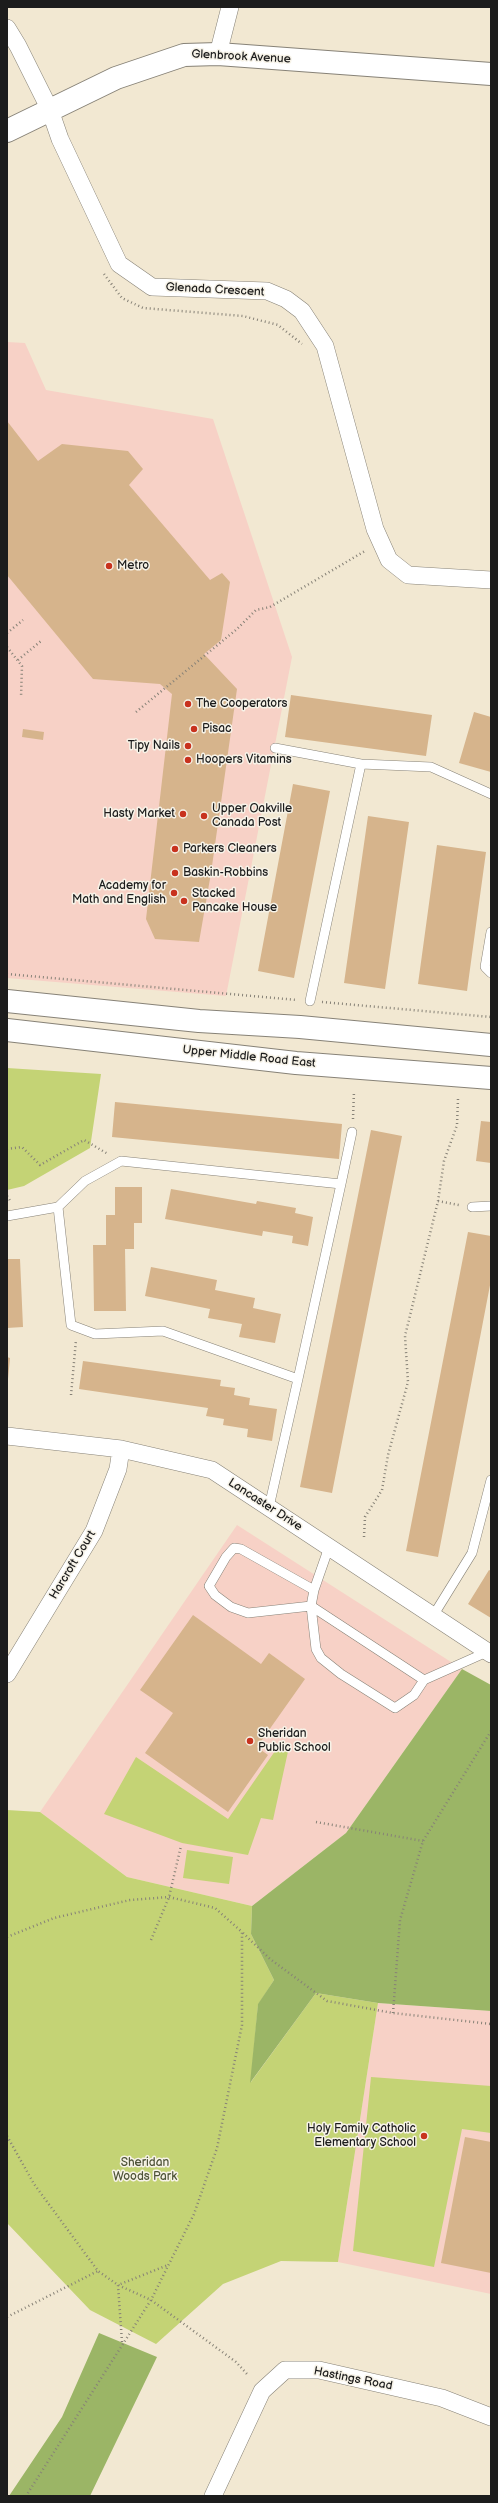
<!DOCTYPE html>
<style>
body{margin:0}
#map{position:relative;width:498px;height:2503px;overflow:hidden;background:#f2e8d2;font-family:"Balsamiq Sans",sans-serif}
canvas{display:block}
.frame{position:absolute;inset:0;border:8px solid #1c1c1c;pointer-events:none}
</style>
<div id="map">
<canvas width="498" height="2503"></canvas>
<div class="frame"></div>
</div>
<script>
const context = document.querySelector('canvas').getContext('2d');
context.lineJoin = 'round';
function paint(path, color) {
  context.fillStyle = color;
  context.fill(path, 'evenodd');
}
function shape(rows) {
  const path = new Path2D();
  for (const r of rows) {
    path.moveTo(r[0], r[1]);
    for (let i = 2; i < r.length; i += 2) path.lineTo(r[i], r[i + 1]);
  }
  return path;
}
function strokePath(path, color, width, dash) {
  context.strokeStyle = color;
  context.lineWidth = width;
  context.lineCap = dash ? 'butt' : 'round';
  context.setLineDash(dash || []);
  context.stroke(path);
}
function write(font, color, halo, rows, align = 'center') {
  context.font = font + ' "Balsamiq Sans",sans-serif';
  context.lineWidth = 3;
  context.setLineDash([]);
  context.textBaseline = 'middle';
  context.strokeStyle = halo;
  context.fillStyle = color;
  for (const [text, x, y, turn = 0] of rows) {
    context.save();
    context.translate(x, y);
    context.rotate((+turn || 0) * Math.PI / 180);
    context.textAlign = isNaN(turn) ? turn : align;
    if (halo) context.strokeText(text, 0, 0);
    context.fillText(text, 0, 0);
    context.restore();
  }
}
paint(shape([
 [7,342,25,343,46,390,213,419,292,657,226,996,7,978],
 [237,1525,462,1669,346,1833,252,1906,127,1877,40,1812],
 [378,2003,491,2011,491,2294,338,2262]
]), '#f7d1c6');
paint(shape([
 [7,1068,101,1074,90,1148,24,1186,7,1190],
 [282,1741,289,1747,273,1820,261,1818,248,1855,182,1843,104,1814,136,1757,228,1819],
 [7,1810,40,1812,127,1877,252,1906,251,1934,274,1980,258,2005,251,2082,316,1993,378,2003,338,2262,281,2261,223,2284,156,2344,90,2310,7,2223],
 [187,1850,233,1857,229,1884,183,1878],
 [371,2077,491,2086,491,2133,462,2129,434,2267,353,2251]
]), '#c4d375');
paint(shape([
 [462,1669,491,1685,491,2011,378,2003,316,1993,250,2083,258,2004,274,1980,251,1934,252,1906,346,1833],
 [99,2333,157,2357,90,2496,9,2496,62,2417]
]), '#9bb566');
paint(shape([
 [7,421,38,461,62,444,128,451,143,469,129,485,210,580,222,573,230,582,221,640,204,654,237,689,211,873,199,942,155,939,146,919,172,694,160,684,93,679,7,575],
 [291,695,432,715,426,756,285,737],
 [474,712,491,717,491,772,459,763],
 [23,729,44,732,43,740,22,737],
 [293,784,330,791,294,978,258,971],
 [368,816,409,822,385,989,344,983],
 [437,845,486,852,467,991,418,984],
 [115,1102,342,1124,339,1159,112,1137],
 [481,1121,491,1122,491,1163,476,1161],
 [371,1130,402,1136,332,1493,300,1487],
 [115,1187,142,1187,142,1223,134,1223,134,1249,125,1249,126,1311,94,1311,93,1245,106,1245,106,1215,115,1215],
 [171,1189,256,1204,257,1201,296,1208,295,1213,313,1217,308,1246,292,1243,293,1236,263,1231,262,1236,165,1219],
 [468,1232,491,1236,491,1280,438,1557,406,1551],
 [7,1259,20,1259,23,1327,7,1328],
 [151,1267,217,1280,215,1290,255,1298,253,1308,281,1314,275,1343,239,1337,242,1324,208,1318,210,1309,145,1296],
 [7,1357,10,1358,8,1379,7,1379],
 [83,1361,221,1380,220,1386,235,1388,234,1395,250,1398,249,1405,277,1409,272,1441,247,1437,248,1429,223,1425,224,1419,206,1416,208,1408,79,1389],
 [489,1570,491,1571,491,1618,468,1604],
 [193,1615,261,1664,269,1653,305,1679,257,1747,268,1755,228,1812,145,1753,173,1713,140,1690],
 [465,2137,491,2142,491,2273,441,2263]
]), '#d6b48c');
const lane = shape([
 [275,748,361,764,431,767,491,794],
 [491,932,485,967,491,973],
 [310,1001,361,764],
 [341,1184,352,1132],
 [472,1207,491,1206],
 [7,1216,58,1207,85,1181,121,1161,341,1184,298,1379,163,1331,95,1334,71,1325,58,1207],
 [269,1507,298,1379],
 [329,1547,314,1590,311,1606,424,1680,487,1652],
 [314,1590,241,1549,234,1548,226,1557,209,1586,215,1595,231,1607,248,1613,311,1606,316,1649,321,1658,341,1674,395,1708,414,1695,424,1680],
 [433,1616,472,1553,491,1480]
]);
const street = shape([
 [7,28,18,46,50,110,60,139,119,264,152,287,267,291,286,299,302,311,325,346,375,529,389,560,408,575,491,580],
 [218,54,230,7],
 [7,1436,121,1449,212,1470,491,1654],
 [7,1674,94,1531,118,1469,121,1449],
 [213,2496,262,2391,285,2370,319,2370,442,2398,491,2417]
]);
const secondary = shape([
 [7,131,116,78,184,55,218,54,491,74],
 [7,1001,199,1021,300,1027,491,1045],
 [7,1030,296,1063,491,1078]
]);
strokePath(lane, '#878277', 10);
strokePath(street, '#878277', 18);
strokePath(secondary, '#878277', 24);
strokePath(shape([
 [104,274,122,298,143,308,243,316,278,325,302,344],
 [7,633,23,620],
 [7,647,22,666,21,697],
 [18,660,41,641],
 [136,712,237,629,256,610,270,607,365,551],
 [7,974,297,1000],
 [322,1002,491,1017],
 [353,1119,354,1091],
 [7,1149,22,1147,40,1165,84,1140,108,1154],
 [7,1196,11,1202],
 [438,1201,459,1205],
 [71,1395,76,1340],
 [364,1537,365,1517,382,1490,388,1455,408,1382,405,1336,438,1201,444,1161,457,1125,458,1099],
 [316,1822,423,1841],
 [243,1933,270,1959,327,2001,393,2013,491,2024],
 [7,1937,54,1918,130,1900,169,1897,215,1908,242,1932,242,2025,217,2148,194,2214,151,2300,26,2496],
 [151,1940,169,1897,181,1846],
 [393,2013,400,1920,423,1841,491,1731],
 [7,2136,34,2184,98,2271,118,2285,151,2300,236,2362,247,2374],
 [7,2317,98,2271],
 [122,2342,118,2285,168,2265]
]), '#878277', 2.5, [1, 3]);
strokePath(lane, '#fff', 9);
strokePath(street, '#fff', 17);
strokePath(secondary, '#fff', 22);
for (const [x, y, r, color] of [
 [109,566,4,"#c8321e"],
 [188,704,4,"#c8321e"],
 [194,729,4,"#c8321e"],
 [188,746,4,"#c8321e"],
 [188,760,4,"#c8321e"],
 [183,814,4,"#c8321e"],
 [204,816,4,"#c8321e"],
 [175,849,4,"#c8321e"],
 [175,873,4,"#c8321e"],
 [174,893,4,"#c8321e"],
 [184,901,4,"#c8321e"],
 [250,1741,4,"#c8321e"],
 [424,2136,4,"#c8321e"]
]) {
  const dot = new Path2D();
  dot.arc(x, y, r, 0, 2 * Math.PI);
  context.fillStyle = color;
  context.fill(dot);
  strokePath(dot, '#f7f3e8', 1.5);
}
write('12px', '#1c1c1c', '#f7f3e8', [
 ["Glenbrook Avenue",241,57,3],
 ["Glenada Crescent",215,290,3],
 ["Upper Middle Road East",249,1057,6],
 ["Lancaster Drive",265,1505,33],
 ["Harcroft Court",73,1565,-59],
 ["Hastings Road",353,2379,11]
]);
write('12px', '#1c1c1c', '#f7f3e8', [
 ["Metro",117,566],
 ["The Cooperators",196,704],
 ["Pisac",202,729],
 ["Tipy Nails",180,746,"right"],
 ["Hoopers Vitamins",196,760],
 ["Upper Oakville",212,809],
 ["Canada Post",212,823],
 ["Hasty Market",175,814,"right"],
 ["Parkers Cleaners",183,849],
 ["Baskin-Robbins",183,873],
 ["Academy for",166,886,"right"],
 ["Math and English",166,900,"right"],
 ["Stacked",192,894],
 ["Pancake House",192,908],
 ["Sheridan",258,1734],
 ["Public School",258,1748],
 ["Holy Family Catholic",416,2129,"right"],
 ["Elementary School",416,2143,"right"]
], 'left');
write('12px', '#4e5337', '#f7f3e8', [
 ["Sheridan",145,2163],
 ["Woods Park",145,2177]
]);
</script>
